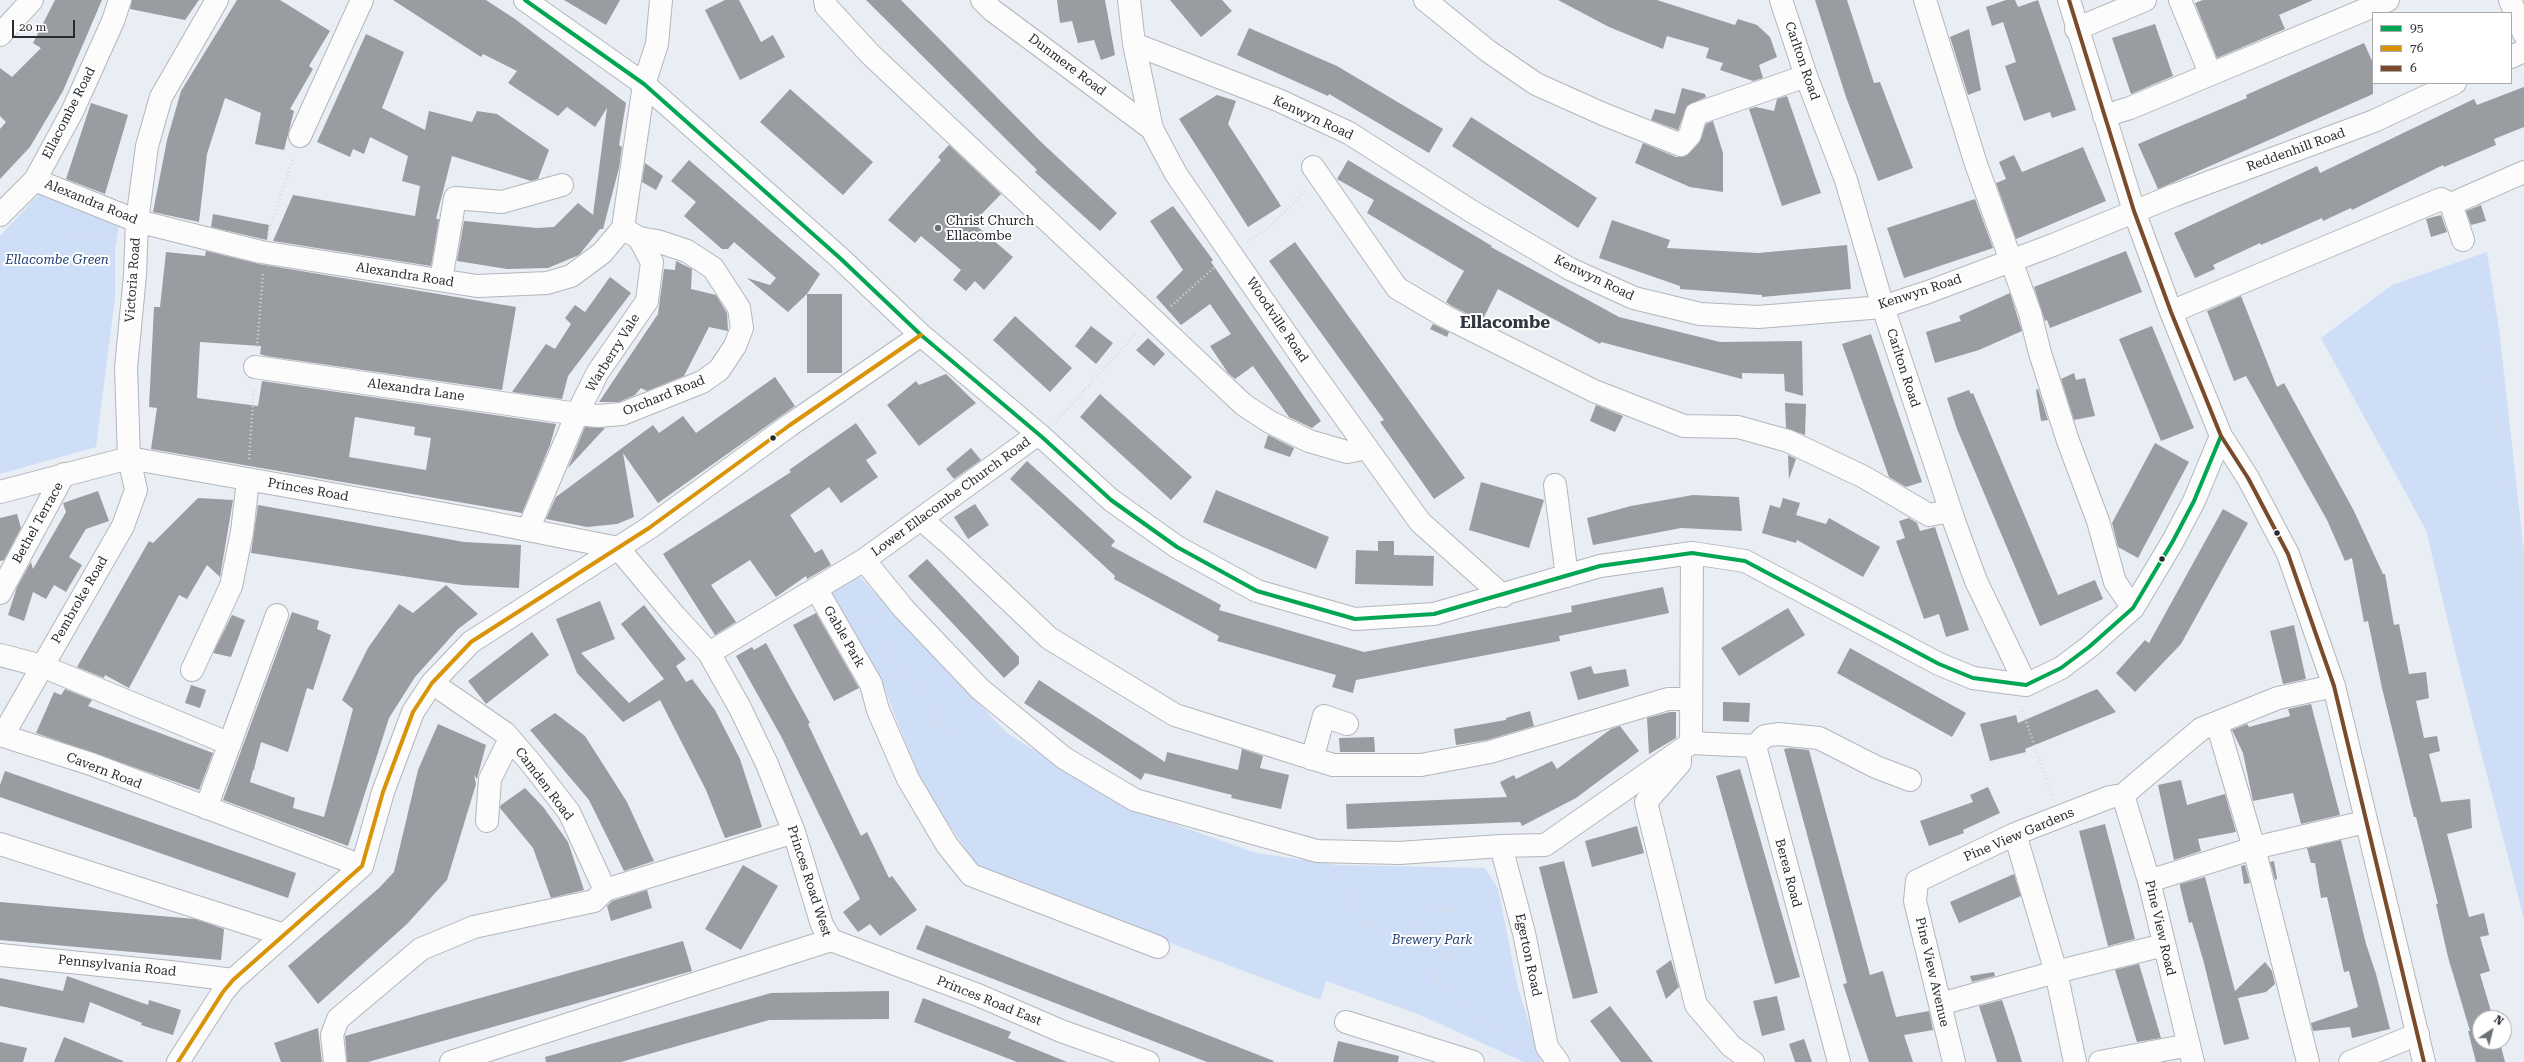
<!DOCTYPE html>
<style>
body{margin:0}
#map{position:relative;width:2524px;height:1062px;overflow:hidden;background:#e9edf4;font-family:"Roboto Serif",serif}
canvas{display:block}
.legend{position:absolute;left:2372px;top:12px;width:140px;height:72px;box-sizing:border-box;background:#fff;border:1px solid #a9aaac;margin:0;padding:5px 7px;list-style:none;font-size:12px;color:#272a2f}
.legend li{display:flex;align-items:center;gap:8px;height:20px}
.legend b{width:20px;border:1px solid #a9aaac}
.north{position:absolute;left:2472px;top:1010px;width:40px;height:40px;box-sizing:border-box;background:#fff;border:1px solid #a9aaac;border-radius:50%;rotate:35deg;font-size:11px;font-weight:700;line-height:16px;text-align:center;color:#272a2f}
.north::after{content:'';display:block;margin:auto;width:14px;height:18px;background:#6b6e74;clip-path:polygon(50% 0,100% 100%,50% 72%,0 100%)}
.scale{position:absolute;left:12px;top:20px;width:63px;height:18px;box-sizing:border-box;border:2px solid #272a2f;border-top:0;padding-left:5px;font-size:12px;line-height:14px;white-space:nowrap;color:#272a2f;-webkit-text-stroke:3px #fff;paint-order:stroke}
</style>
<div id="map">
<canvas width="2524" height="1062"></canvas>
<ul class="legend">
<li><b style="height:5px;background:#00a651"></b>95</li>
<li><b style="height:5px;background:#d89307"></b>76</li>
<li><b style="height:5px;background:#7a4b2a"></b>6</li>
</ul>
<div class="north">N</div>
<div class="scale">20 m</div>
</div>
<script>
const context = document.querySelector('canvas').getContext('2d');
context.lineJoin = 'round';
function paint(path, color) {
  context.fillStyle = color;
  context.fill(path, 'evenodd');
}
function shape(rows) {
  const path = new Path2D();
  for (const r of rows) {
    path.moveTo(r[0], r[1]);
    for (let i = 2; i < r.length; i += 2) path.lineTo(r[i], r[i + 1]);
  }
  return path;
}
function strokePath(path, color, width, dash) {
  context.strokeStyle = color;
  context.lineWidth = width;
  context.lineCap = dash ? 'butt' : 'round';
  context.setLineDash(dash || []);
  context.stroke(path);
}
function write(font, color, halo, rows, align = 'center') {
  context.font = font + ' "Roboto Serif",serif';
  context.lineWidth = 4;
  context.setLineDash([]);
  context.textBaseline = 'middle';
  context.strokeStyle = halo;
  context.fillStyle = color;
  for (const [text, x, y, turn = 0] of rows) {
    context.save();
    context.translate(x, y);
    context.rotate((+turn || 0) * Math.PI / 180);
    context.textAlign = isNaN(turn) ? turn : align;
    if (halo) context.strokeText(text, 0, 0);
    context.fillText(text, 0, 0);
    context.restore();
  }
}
paint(shape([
 [43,190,120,218,115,249,115,298,96,447,0,474,0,236],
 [2487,252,2499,329,2524,553,2524,919,2455,651,2426,530,2321,338,2392,285],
 [859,576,1007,733,1126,807,1256,853,1337,865,1485,868,1498,889,1518,988,1541,1062,1524,1062,1418,1014,1326,981,1320,1000,961,863,966,849,923,787,883,685,832,593]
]), '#cfdef7');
paint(shape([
 [55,0,102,0,63,91,30,147,0,179,0,129,6,122,0,116,0,68,12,77,41,48,33,43],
 [132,0,199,0,185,20,130,9],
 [237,0,280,0,330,31,309,66,313,69,290,109,294,111,284,150,255,144,261,113,225,98,207,154,199,222,153,212,167,140,181,91],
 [393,0,486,0,515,19,626,103,619,145,622,147,619,168,603,229,600,229,579,255,548,268,507,269,457,261,464,221,537,228,554,227,578,203,593,215,607,108,595,127,567,107,558,116,508,83,517,71,483,54,481,57],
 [564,0,620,0,606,25],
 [725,0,739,0,761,42,773,35,785,57,740,80,705,10],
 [866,0,901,0,1040,141,1117,213,1100,231,1035,172,1037,170],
 [1057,0,1105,0,1115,55,1101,60,1094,40,1078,43,1072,21,1060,23],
 [1170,0,1222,0,1232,11,1201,37],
 [1558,0,1657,0,1735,25,1738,19,1757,25,1770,37,1777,57,1759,65,1763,78,1753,81,1720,70,1723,63,1706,58,1709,48,1667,36,1663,49,1609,27],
 [1815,0,1847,0,1874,83,1880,82,1913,168,1878,181,1846,97],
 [2006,0,2015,0,2018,7,2038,0,2076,110,2052,118,2050,112,2024,121,2005,66,2016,62,2003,22,1992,26,1986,7],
 [2203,0,2313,0,2279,15,2285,29,2217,58,2195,3],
 [2155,24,2173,76,2131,94,2112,38],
 [1249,28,1337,66,1443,129,1429,153,1329,94,1328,96,1237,55],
 [1969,29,1981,90,1968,95,1950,37],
 [366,34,404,52,382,108,425,130,429,111,472,122,477,111,497,114,549,150,538,179,531,181,452,156,436,219,439,219,431,266,273,241,293,195,415,216,420,186,402,181,408,156,370,137,364,154,353,149,350,157,317,142],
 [2364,43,2373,63,2373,94,2158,189,2138,144,2247,98,2246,95],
 [2524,87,2524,127,2494,139,2496,145,2444,167,2443,165,2352,210,2351,208,2323,221,2322,218,2261,245,2260,243,2213,265,2215,269,2195,278,2174,233,2317,166,2320,173,2474,99,2477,105],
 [1682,88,1705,94,1706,97,1687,106,1678,130,1651,120,1655,109,1675,114],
 [790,89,873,162,843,195,760,122],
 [1217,95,1236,101,1228,124,1281,206,1248,227,1179,119],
 [1787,96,1821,193,1782,206,1749,109,1756,107,1774,111,1777,99],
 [91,103,128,115,105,194,66,179],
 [1471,117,1597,198,1578,228,1452,146],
 [1713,121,1723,153,1723,192,1690,187,1635,163,1643,143,1676,157,1684,157,1699,143,1706,124],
 [949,145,1001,194,973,223,1013,257,984,290,975,281,966,291,953,280,961,270,921,236,915,243,888,220,941,160,938,157],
 [2083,147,2106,201,2016,239,1996,183,2006,179,1999,162,2014,155,2022,172],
 [689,160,820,274,807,294,788,312,747,278,770,285,776,278,734,242,728,249,722,249,684,216,696,202,671,181],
 [1348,160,1492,246,1491,247,1619,317,1720,342,1802,341,1803,396,1785,391,1784,374,1742,373,1742,379,1601,342,1600,344,1498,289,1482,321,1452,306,1446,302,1464,271,1367,213,1374,200,1337,179],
 [645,163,663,176,656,190,642,182],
 [1975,199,1993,248,1904,278,1887,228],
 [2481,205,2486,221,2471,225,2466,211],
 [1173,206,1213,260,1211,262,1321,421,1312,428,1289,417,1253,366,1235,379,1228,373,1210,346,1231,334,1210,304,1181,325,1156,297,1183,270,1150,221],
 [213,214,269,225,267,240,211,227],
 [2441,215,2447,232,2431,237,2426,219],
 [1612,220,1670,240,1667,248,1758,253,1847,245,1851,289,1762,297,1762,295,1680,289,1680,286,1599,258],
 [1295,242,1465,478,1434,499,1380,422,1384,420,1269,261],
 [206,251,259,264,516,307,502,390,266,356,260,354,261,346,200,342,197,398,258,406,262,381,556,424,550,445,522,513,151,449,157,408,149,407,154,307,160,307,166,252,205,256],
 [355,417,415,427,414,435,431,438,426,470,349,457],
 [2126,251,2142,292,2050,328,2047,320,2045,321,2034,287],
 [676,261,692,269,691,289,716,295,727,313,728,331,709,327,684,376,647,391,641,388,635,395,619,402,599,402,658,314,664,269,675,270],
 [610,277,631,293,568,376,562,399,512,392,546,344,555,349,571,324,565,318,575,305,585,312],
 [2010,293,2022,331,1979,350,1935,363,1926,332,1961,321,1959,316],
 [807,294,842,294,842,373,807,373],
 [2241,296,2277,387,2284,383,2354,511,2383,574,2385,574,2394,625,2399,624,2409,674,2426,672,2429,698,2416,701,2424,738,2437,736,2440,751,2429,754,2441,802,2470,799,2472,828,2447,834,2469,917,2484,913,2489,935,2480,937,2490,971,2480,974,2493,1018,2480,1018,2480,1042,2500,1042,2505,1062,2476,1062,2468,1031,2470,1031,2448,957,2436,904,2438,904,2416,817,2414,817,2382,688,2368,621,2364,622,2352,558,2345,561,2327,520,2246,376,2234,381,2207,311],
 [1015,316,1072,368,1050,392,993,340],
 [1433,324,1449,332,1447,337,1430,329],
 [1091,326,1113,343,1096,364,1075,346],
 [2152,326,2194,428,2161,441,2119,339],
 [1871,334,1922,482,1906,487,1889,477,1842,344],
 [1148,338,1165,354,1154,366,1136,350],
 [2074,373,2076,380,2085,378,2095,416,2074,420,2061,379],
 [946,374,976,403,919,446,887,405,916,381,919,385],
 [775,377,795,406,658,503,623,453,634,517,617,524,587,527,546,519,556,497,653,425,659,433,683,416,696,433],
 [2038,389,2048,420,2041,421,2036,390],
 [1969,390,1971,394,1973,393,2058,595,2095,580,2103,599,2040,626,1957,429,1947,398],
 [1100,394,1192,477,1171,500,1080,417],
 [1785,403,1806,404,1805,435,1786,428],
 [1596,405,1623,416,1615,432,1590,421],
 [856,423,877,453,866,460,878,477,841,503,829,487,790,515,815,553,822,549,831,565,807,579,806,576,776,597,750,560,711,585,736,622,715,635,663,554,791,472,789,470],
 [585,427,605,428,568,468],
 [1268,435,1294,448,1290,457,1264,448],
 [2155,443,2189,462,2138,558,2118,547,2112,523],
 [971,448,981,460,954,479,946,469],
 [1788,455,1796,459,1789,479],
 [1027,461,1115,541,1111,546,1221,605,1219,610,1364,652,1572,612,1571,606,1663,587,1669,613,1559,636,1560,641,1356,680,1353,693,1332,687,1336,675,1217,641,1219,636,1114,579,1115,576,1010,479],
 [1481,482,1544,500,1529,548,1469,530],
 [1216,490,1329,537,1316,569,1203,522],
 [98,491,109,521,86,529,69,557,82,565,66,592,54,585,46,599,33,592,24,621,8,615,17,587,31,562,33,569,66,512,63,503],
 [1693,495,1739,497,1742,531,1681,528,1593,545,1587,518,1631,506],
 [198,498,233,500,220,577,207,565,187,599,179,595,129,688,105,675,104,678,77,667,149,541,153,543],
 [1783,498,1800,503,1796,515,1826,524,1829,518,1880,547,1863,577,1797,540,1796,543,1762,533,1770,505,1780,508],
 [975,504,989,525,968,539,954,517],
 [258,505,464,542,521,545,519,588,462,585,251,553],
 [2223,509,2248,523,2181,644,2135,692,2116,673,2145,640,2149,643],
 [17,514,21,528,4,560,0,561,0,518],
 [1909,518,1917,523,1920,531,1935,527,1969,630,1946,637,1939,614,1924,619,1896,541,1905,538,1899,521],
 [1378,541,1394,541,1394,555,1434,556,1433,586,1355,584,1356,550,1378,551],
 [927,559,1019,657,1019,664,1004,678,908,576],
 [446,585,478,614,458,629,415,677,389,718,348,846,223,800,292,612,319,621,317,629,331,635,313,690,307,688,288,752,261,742,254,769,256,769,253,770,250,782,295,798,293,808,324,817,353,709,342,700,368,648,399,604,413,613],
 [600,601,615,639,581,653,629,703,664,679,621,624,644,605,686,659,676,666,686,682,692,679,715,710,740,759,762,827,725,838,706,790,660,700,623,722,577,673,556,619],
 [1788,608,1805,635,1739,676,1721,648],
 [816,613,859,688,834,701,793,625],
 [232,615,245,620,231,657,213,653],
 [2294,625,2306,679,2283,684,2270,631],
 [532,632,549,655,486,704,468,681],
 [766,643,810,723,808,724,861,836,867,832,889,878,892,876,917,910,880,936,870,924,858,932,843,912,860,899,782,738,736,656,752,647,754,650],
 [1850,648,1966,713,1952,737,1837,673],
 [1591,666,1594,674,1626,669,1629,686,1578,700,1570,672],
 [1039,680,1165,762,1167,752,1238,770,1242,749,1263,756,1260,768,1289,775,1281,809,1231,798,1232,795,1145,773,1141,780,1024,703],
 [191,685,206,690,200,708,185,703],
 [65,689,92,700,88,706,213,753,199,790,36,733,54,692,61,695],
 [2097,689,2116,712,2025,749,2026,752,1990,761,1980,724,2016,715,2018,723],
 [1723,702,1750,703,1749,722,1723,721],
 [2311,704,2340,815,2301,824,2293,793,2253,801,2243,753,2232,730,2247,724,2249,727,2290,716,2288,709],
 [1530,711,1534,726,1487,740,1456,745,1454,729,1506,720,1506,718],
 [1670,712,1676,712,1676,738,1649,754,1647,718],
 [555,713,585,736,627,802,654,861,624,871,589,800,530,730],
 [438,724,486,745,477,779,474,775,476,784,447,880,407,924,318,1004,288,966,379,888,394,872,418,770],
 [1620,726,1639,751,1576,798,1522,826,1520,822,1347,829,1346,804,1507,797,1500,782,1514,775,1516,779,1552,761,1557,769,1611,729],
 [1374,737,1375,752,1340,752,1339,738],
 [1790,748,1809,750,1870,975,1883,971,1896,1017,1929,1011,1933,1030,1904,1035,1913,1062,1869,1062,1843,984,1847,983,1784,749],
 [1740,769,1800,977,1775,984,1716,776],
 [5,771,296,873,288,898,0,797,0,785],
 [2181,780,2187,805,2225,794,2236,832,2198,839,2201,851,2174,860,2158,785],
 [1988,787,2000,813,1963,830,1964,833,1929,846,1920,821,1973,802,1970,795],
 [525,788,544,808,568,842,584,890,551,898,533,848,500,808,501,805],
 [2105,824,2135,939,2108,946,2079,831],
 [1637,826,1644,853,1592,867,1585,841],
 [2341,840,2366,944,2376,974,2390,1029,2352,1038,2350,1027,2313,1031,2311,1023,2358,1007,2349,971,2344,972,2327,897,2321,898,2315,863,2311,863,2307,848],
 [1564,861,1598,993,1573,999,1539,867],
 [2274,861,2277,879,2275,880,2270,862],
 [743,865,778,886,741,950,705,929],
 [2245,865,2250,883,2244,884,2241,866],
 [2014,874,2021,896,1959,923,1950,902],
 [2205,877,2235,991,2265,962,2272,971,2275,984,2266,992,2238,998,2249,1039,2224,1045,2204,963,2192,922,2189,923,2180,887,2180,884],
 [647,890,652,908,611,921,607,906,612,901],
 [0,902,195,919,224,929,221,960,0,940],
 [926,925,1274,1061,1273,1062,1207,1062,916,949],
 [683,941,692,971,368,1062,347,1062,345,1036],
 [1671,960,1679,987,1666,999,1656,971],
 [2139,964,2161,1038,2137,1042,2115,970],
 [1994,972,1995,976,1972,982,1970,976],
 [67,976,148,1005,149,1000,181,1010,173,1035,141,1025,142,1023,90,1002,84,1023,0,1006,0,978,63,991],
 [889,991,889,1019,769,1020,621,1062,546,1062,545,1057,771,993],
 [1777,996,1785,1030,1762,1036,1753,1001],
 [923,998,1011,1032,1008,1038,1067,1062,1017,1062,914,1022],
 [2002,1000,2014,1036,2022,1062,1997,1062,1979,1006],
 [1610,1006,1653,1062,1621,1062,1590,1021],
 [318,1028,322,1062,281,1062,274,1043],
 [64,1037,123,1061,123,1062,54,1062],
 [1804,1039,1812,1062,1795,1062,1789,1044],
 [1338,1041,1399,1056,1398,1062,1333,1062],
 [0,1042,27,1048,23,1062,0,1062]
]), '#999ca1');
const minor = shape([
 [525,0,644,84,841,259,921,335,1042,437,1111,500,1177,547,1257,591,1355,619,1434,614,1600,566,1692,553,1745,561,1939,664,1973,678,2026,685,2061,668,2089,647,2133,608,2173,541,2194,501,2221,436],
 [825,0,826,6,870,54,1244,405,1270,422,1309,441,1347,452,1367,448],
 [982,0,992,10,1152,129],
 [1129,0,1134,44,1152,129,1176,174,1311,370,1420,522,1503,596],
 [1425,0,1488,51,1536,84,1603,114,1681,145,1690,135,1696,114,1806,76],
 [1781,0,1806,76,1846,180,1883,307,1954,521,1976,581,2026,685],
 [1925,0,1976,164,2030,313,2040,353,2068,441,2098,521,2115,582,2133,608],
 [2069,0,2134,211,2171,312,2221,436,2248,478,2288,554,2334,686,2424,1062],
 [2180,0,2210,73],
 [2510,0,2524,34],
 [2076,29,2145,0],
 [0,35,32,0],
 [1134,44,1278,100,1349,133,1471,211,1570,269,1634,298,1700,314,1758,317,1883,307,1928,292,2053,245,2175,195,2374,121,2455,83],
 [2511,57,2524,51],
 [2104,116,2130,108,2388,0],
 [300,136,362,0],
 [1313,167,1397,288,1446,317,1594,391,1684,426,1738,427,1788,441,1864,477,1929,515,1950,511],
 [35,180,137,221,261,252,477,286,547,283,571,276,602,253,623,228,644,84,657,44,661,0],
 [0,215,35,180,73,110,113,21,120,0],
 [2463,240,2451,204,2524,172],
 [441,280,455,198,502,202,562,185],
 [2171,312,2441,199,2451,204],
 [255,367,577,414,598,416,622,414,702,382,719,370,735,346,742,328,739,308,713,268,687,251,657,241,639,238],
 [1038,434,864,560,904,609,980,689,1064,758,1135,800,1317,851,1399,853,1501,846,1545,845,1691,743,1692,553],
 [1555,485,1567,576],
 [0,492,129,458,478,520,618,548],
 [921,519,953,547,1049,638,1175,715,1333,765,1421,765,1490,752,1668,699,1690,699],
 [528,530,577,414,598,372,647,301,652,262,639,238,629,232],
 [817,590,871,684,878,710,908,779,947,845,971,875,1158,947],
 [0,593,64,474],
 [709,653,864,560],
 [0,655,42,666,230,744],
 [192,670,231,586,242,532,248,480],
 [432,683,505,733,531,763,569,812,605,890],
 [2217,723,2254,848,2365,822],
 [0,735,91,764,362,866],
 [3,735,123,526,136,490,129,458,126,368,135,275,137,221,147,146,161,97,217,0],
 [1691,743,1755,746,1839,1062],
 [1755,746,1765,736,1778,734,1819,738,1876,767,1910,780],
 [1312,759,1324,716,1347,724],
 [1680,759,1680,763,1646,802,1696,1005,1731,1046,1753,1062],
 [2123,795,2149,881,2193,1062],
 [2123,795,2201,729,2278,698,2334,686],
 [206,808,277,615],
 [487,821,490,779,510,739],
 [2015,834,2056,972,2075,1062],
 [0,844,284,935],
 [1501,846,1524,933,1547,1047,1558,1062],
 [2149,881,2254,848,2308,1062],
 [831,940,978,995,1061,1031,1148,1062],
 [0,955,170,972,233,980],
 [1940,1004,2056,972,2164,945],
 [1346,1022,1473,1062],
 [178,1062,223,992,233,980,362,866,383,792,413,712,432,683,471,642,649,528,790,425,921,335],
 [335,1062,332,1035,338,1019,421,949,474,927,594,901,605,890,794,832],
 [451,1062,831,940,822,925,794,832,767,764,740,708,709,653,675,616,618,548],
 [1954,1062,1915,901,1917,881,2015,834,2110,797,2123,795],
 [2100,1062,2189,1045],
 [2350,1062,2418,1034]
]);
strokePath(minor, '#b3b6bb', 24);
strokePath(shape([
 [268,233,294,156],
 [1247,242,1269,227,1305,192],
 [2471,260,2480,280,2495,412,2524,608],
 [0,262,25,246,43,241,110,235],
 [1171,306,1215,267],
 [257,347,263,274],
 [1056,421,1136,333],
 [249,459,254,388],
 [870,603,891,660,925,693,932,711,931,721,919,752],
 [2021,707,2052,796],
 [931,721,960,741],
 [1340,873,1355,915,1364,925,1435,941],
 [1453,909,1435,911,1421,918,1413,937,1415,949,1437,981,1481,1019,1525,1051],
 [1444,956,1449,956,1456,950,1461,941,1457,934,1447,930],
 [1438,981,1444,956,1437,949,1435,941,1447,930,1459,870]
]), '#d9dadc', 2.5, [1, 3]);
strokePath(minor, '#fcfcfd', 22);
strokePath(shape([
 [525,0,644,84,841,259,921,335,1042,437,1111,500,1177,547,1257,591,1355,619,1434,614,1600,566,1692,553,1745,561,1939,664,1973,678,2026,685,2061,668,2089,647,2133,608,2173,541,2194,501,2221,436]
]), '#00a651', 4);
strokePath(shape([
 [178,1062,223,992,233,980,362,866,383,792,413,712,432,683,471,642,649,528,790,425,921,335]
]), '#d89307', 4);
strokePath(shape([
 [2069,0,2134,211,2171,312,2221,436,2248,478,2288,554,2334,686,2424,1062]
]), '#7a4b2a', 4);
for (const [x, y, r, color] of [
 [938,228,4,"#6b6e74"],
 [773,438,3.5,"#272a2f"],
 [2277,533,3.5,"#272a2f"],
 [2162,559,3.5,"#272a2f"]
]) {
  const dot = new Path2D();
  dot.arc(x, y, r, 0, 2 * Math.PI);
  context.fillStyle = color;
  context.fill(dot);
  strokePath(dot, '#fff', 1.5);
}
write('13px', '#272a2f', '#fff', [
 ["Carlton Road",1802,61,71],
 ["Dunmere Road",1067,65,37],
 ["Ellacombe Road",69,113,-63],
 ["Kenwyn Road",1313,118,25],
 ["Reddenhill Road",2296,150,-20],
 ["Alexandra Road",91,202,22],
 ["Alexandra Road",405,275,9],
 ["Kenwyn Road",1594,278,26],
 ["Victoria Road",133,280,-86],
 ["Kenwyn Road",1920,292,-18],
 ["Woodville Road",1277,320,56],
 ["Warberry Vale",613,353,-58],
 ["Carlton Road",1903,368,72],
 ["Alexandra Lane",416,390,8],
 ["Orchard Road",664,396,-22],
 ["Princes Road",308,490,10],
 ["Lower Ellacombe Church Road",951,497,-36],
 ["Bethel Terrace",38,523,-61],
 ["Pembroke Road",80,600,-60],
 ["Gable Park",844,637,60],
 ["Cavern Road",104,771,21],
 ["Camden Road",544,784,53],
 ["Pine View Gardens",2019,835,-23],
 ["Berea Road",1788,873,75],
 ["Princes Road West",809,881,72],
 ["Pine View Road",2160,928,77],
 ["Egerton Road",1528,955,78],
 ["Pennsylvania Road",117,966,6],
 ["Pine View Avenue",1932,972,77],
 ["Princes Road East",989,1001,22]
]);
write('13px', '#272a2f', '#fff', [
 ["Christ Church",946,221],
 ["Ellacombe",946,236]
], 'left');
write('italic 13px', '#224275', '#fff', [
 ["Ellacombe Green",57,260],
 ["Brewery Park",1432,940]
]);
write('bold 17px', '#313740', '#fff', [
 ["Ellacombe",1505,323]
]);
</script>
